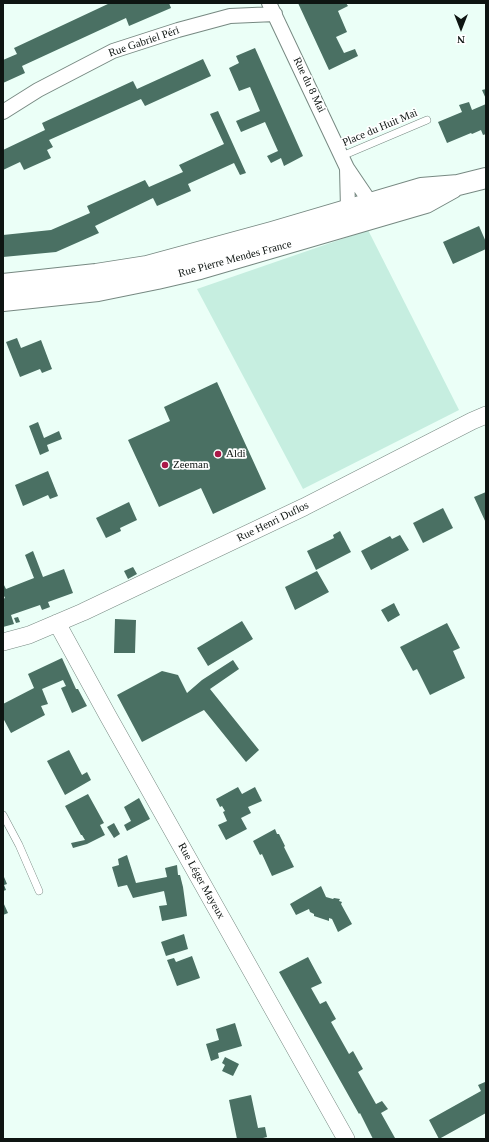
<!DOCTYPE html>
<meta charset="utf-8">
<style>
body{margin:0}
#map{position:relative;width:489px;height:1142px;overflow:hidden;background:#ebfff7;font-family:"Times New Roman",serif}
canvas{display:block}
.frame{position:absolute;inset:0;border:4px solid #0e1512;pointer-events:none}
.north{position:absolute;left:441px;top:8px;width:40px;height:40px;-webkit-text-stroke:3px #fff;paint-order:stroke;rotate:180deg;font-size:11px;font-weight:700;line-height:16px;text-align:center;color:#0e1512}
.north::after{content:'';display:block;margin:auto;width:14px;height:18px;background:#0e1512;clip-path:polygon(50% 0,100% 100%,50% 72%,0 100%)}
</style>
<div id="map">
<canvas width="489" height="1142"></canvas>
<div class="frame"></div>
<div class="north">N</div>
</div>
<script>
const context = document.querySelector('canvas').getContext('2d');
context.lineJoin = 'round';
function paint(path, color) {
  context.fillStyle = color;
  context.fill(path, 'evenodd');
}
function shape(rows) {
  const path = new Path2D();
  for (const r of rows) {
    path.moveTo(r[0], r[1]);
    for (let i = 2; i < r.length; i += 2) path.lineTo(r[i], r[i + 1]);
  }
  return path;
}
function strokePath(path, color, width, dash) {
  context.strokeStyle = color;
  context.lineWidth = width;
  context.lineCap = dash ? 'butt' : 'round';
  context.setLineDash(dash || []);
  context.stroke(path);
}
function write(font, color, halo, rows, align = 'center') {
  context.font = font + ' "Times New Roman",serif';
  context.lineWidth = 3.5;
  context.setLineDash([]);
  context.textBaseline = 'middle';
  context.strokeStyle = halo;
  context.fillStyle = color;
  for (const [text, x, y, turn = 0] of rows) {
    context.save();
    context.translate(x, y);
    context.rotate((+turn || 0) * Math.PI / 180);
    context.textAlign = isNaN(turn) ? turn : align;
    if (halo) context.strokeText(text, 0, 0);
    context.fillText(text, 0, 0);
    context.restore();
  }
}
paint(shape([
 [368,230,459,410,303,489,197,289]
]), '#c6eee0');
paint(shape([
 [110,3,169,3,171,8,129,26,126,18,22,66,25,73,3,83,3,60,17,54,14,48],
 [298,3,346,3,348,6,338,11,347,32,336,37,344,53,355,49,358,56,329,70],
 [255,48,303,156,284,166,281,158,271,163,267,156,278,151,265,122,241,132,236,121,260,111,250,87,239,91,229,68,239,63,236,56],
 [203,59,211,76,145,106,141,99,49,140,53,147,47,150,51,158,24,170,20,162,3,170,3,150,45,130,42,123,133,81,137,89],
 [486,89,486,99,482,90],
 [469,102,472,110,486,104,486,134,483,135,481,130,472,134,471,133,447,143,438,122,462,112,459,105],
 [218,111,246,173,240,175,234,163,188,184,191,191,157,206,153,198,95,226,99,233,56,252,3,257,3,235,51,230,90,213,87,206,145,180,149,187,183,172,179,165,224,144,210,114],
 [479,226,486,242,486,249,453,264,443,242],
 [17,338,21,348,41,340,52,369,42,373,40,369,20,377,6,342],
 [217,382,266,489,213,514,201,488,159,507,128,440,170,421,164,407],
 [38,422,44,438,59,431,62,439,47,445,49,451,40,455,29,426],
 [48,471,58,496,50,499,48,495,23,506,15,485],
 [486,492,486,523,474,497],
 [129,502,137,520,120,528,121,531,106,538,96,518],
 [443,508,453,528,423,543,413,523],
 [340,531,351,552,316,570,307,551,334,538,333,535],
 [400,535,409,550,371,570,361,551,390,536,392,539],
 [33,551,43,577,64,569,73,593,48,602,50,607,42,610,40,605,11,615,14,624,3,627,3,599,5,598,3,594,3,583,6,589,34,578,25,555],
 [133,567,137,574,128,579,124,571],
 [317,571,329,592,295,610,285,587],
 [394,603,400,615,388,622,381,610],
 [18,617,20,622,16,623,14,618],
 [115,619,136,620,135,653,114,653],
 [242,621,253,639,208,666,197,648],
 [447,623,460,648,453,651,465,678,430,695,417,669,413,671,400,647],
 [62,658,76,689,78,689,87,706,72,713,61,688,66,686,63,680,42,689,48,704,41,706,45,715,11,733,3,718,3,704,34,688,28,674],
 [233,660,239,669,210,689,259,750,246,762,204,710,142,742,117,695,162,671,178,675,187,693,202,680],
 [69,750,82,775,87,772,91,780,65,795,47,761],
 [238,787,242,794,255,787,262,801,248,807,251,813,241,818,247,829,226,840,218,825,227,821,223,812,225,811,222,806,220,807,216,799],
 [88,794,104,823,100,825,105,835,87,844,73,848,71,843,85,840,82,835,81,835,65,806],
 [139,798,150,819,127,831,124,825,131,821,124,807],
 [114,823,120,834,114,838,107,827],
 [275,829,277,834,279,834,285,846,284,847,294,867,272,876,262,854,260,855,253,841],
 [127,855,136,883,167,877,165,868,177,865,178,875,180,875,183,887,187,916,162,921,159,906,167,905,164,891,133,898,127,885,118,887,112,867,119,865,118,859],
 [3,877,4,877,7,884,4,885,6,890,3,891],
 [321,886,326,897,333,899,334,898,340,899,339,901,342,902,341,904,352,924,338,932,332,919,329,918,329,921,314,916,314,914,310,912,309,909,296,915,290,904],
 [3,902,8,913,3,915],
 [184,934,188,949,166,956,161,942],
 [192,956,200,978,177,986,167,960,174,958,176,962],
 [308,957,322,983,311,988,320,1004,326,1001,336,1019,331,1022,349,1054,353,1051,363,1069,358,1072,376,1104,382,1101,388,1109,381,1113,395,1138,393,1139,373,1139,360,1113,359,1114,279,972],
 [235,1023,242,1046,218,1053,219,1058,211,1061,206,1044,219,1040,216,1029],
 [225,1057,239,1064,233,1076,222,1071,225,1065,222,1063],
 [485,1082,486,1113,439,1139,429,1120,481,1091,478,1085],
 [251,1095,258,1128,265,1127,267,1137,263,1138,264,1139,237,1139,229,1100]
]), '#4a7063');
const service = shape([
 [342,156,427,120],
 [3,815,19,845,39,891]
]);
const minor = shape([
 [269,3,347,168,370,202,364,208],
 [3,112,38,90,113,51,178,30,230,16,275,14],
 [347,168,348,209,355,212]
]);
const tertiary = shape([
 [57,623,108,716,346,1139],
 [3,642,29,635,83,612,304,507,472,421,486,415]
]);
const secondary = shape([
 [3,284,96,274,147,266,272,232,421,188,458,185,486,178],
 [3,301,98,291,157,279,200,269,426,203,453,188]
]);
strokePath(service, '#778982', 8);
strokePath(minor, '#778982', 16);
strokePath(tertiary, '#778982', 18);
strokePath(secondary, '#778982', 22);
strokePath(service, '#fff', 7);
strokePath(minor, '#fff', 14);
strokePath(tertiary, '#fff', 17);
strokePath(secondary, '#fff', 20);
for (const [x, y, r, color] of [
 [218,454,4,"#ab1848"],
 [165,465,4,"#ab1848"]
]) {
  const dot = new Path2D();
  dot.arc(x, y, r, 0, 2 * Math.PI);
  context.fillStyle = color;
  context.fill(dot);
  strokePath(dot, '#fff', 1.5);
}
write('11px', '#0e1512', '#fff', [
 ["Rue Gabriel Péri",144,42,-19],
 ["Rue du 8 Mai",309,85,64],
 ["Place du Huit Mai",380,128,-23],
 ["Rue Pierre Mendes France",235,259,-15],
 ["Rue Henri Duflos",273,522,-26],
 ["Rue Léger Mayeux",201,881,61]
]);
write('11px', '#0e1512', '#fff', [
 ["Aldi",226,454],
 ["Zeeman",173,465]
], 'left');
</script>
